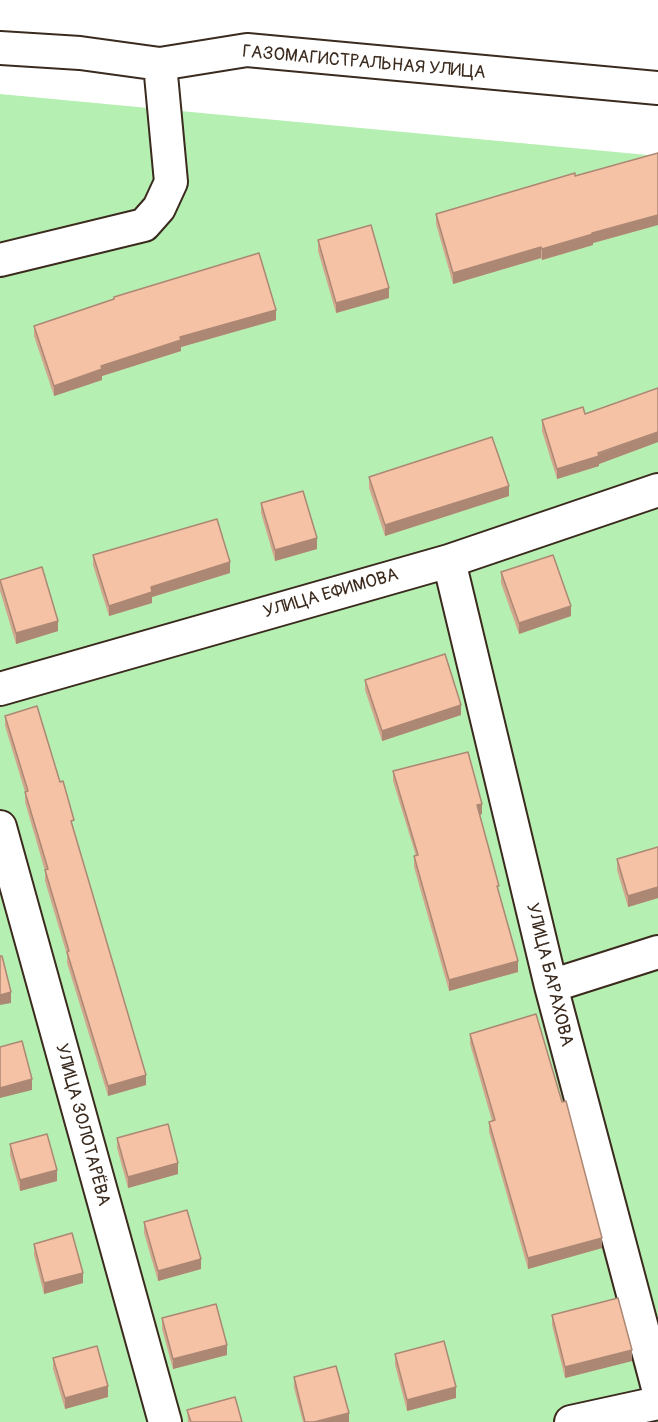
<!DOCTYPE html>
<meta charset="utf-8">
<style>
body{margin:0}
canvas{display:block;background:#fff}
</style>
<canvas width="658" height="1422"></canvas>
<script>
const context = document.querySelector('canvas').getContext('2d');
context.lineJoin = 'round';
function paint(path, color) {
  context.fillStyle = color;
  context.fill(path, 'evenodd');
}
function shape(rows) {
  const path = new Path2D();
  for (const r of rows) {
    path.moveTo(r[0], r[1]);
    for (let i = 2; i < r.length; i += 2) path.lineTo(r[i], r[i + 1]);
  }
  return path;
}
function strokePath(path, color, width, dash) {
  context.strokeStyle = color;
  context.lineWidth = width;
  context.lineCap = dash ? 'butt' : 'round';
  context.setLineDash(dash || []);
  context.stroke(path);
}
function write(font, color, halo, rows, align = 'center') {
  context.font = font + ' Pangolin,sans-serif';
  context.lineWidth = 4.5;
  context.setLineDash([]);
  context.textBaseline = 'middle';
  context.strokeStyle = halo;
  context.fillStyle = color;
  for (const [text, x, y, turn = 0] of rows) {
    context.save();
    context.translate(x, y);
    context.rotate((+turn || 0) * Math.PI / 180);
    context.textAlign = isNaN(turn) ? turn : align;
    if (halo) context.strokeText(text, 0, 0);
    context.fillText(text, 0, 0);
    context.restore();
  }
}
paint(shape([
 [0,94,658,156,658,1422,0,1422]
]), '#b6efb2');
const minor = shape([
 [0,48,80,53,160,64,247,50,658,88],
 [0,260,144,225,159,208,171,182,160,64],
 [449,561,551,986,658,1388],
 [0,689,449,561,658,490],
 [0,827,165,1422],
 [551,986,658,952],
 [571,1422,658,1403]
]);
strokePath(minor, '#3b2a1e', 36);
strokePath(minor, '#fff', 32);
paint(shape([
 [658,153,658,225,593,243,593,245,542,260,541,258,453,284,436,224,436,214],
 [318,240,389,298,336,313,318,251],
 [114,297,276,320,181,347,181,351,102,376,102,380,54,396,34,336,34,326,114,300],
 [658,388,658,442,599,464,599,466,557,479,542,431,542,420,585,414],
 [369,477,509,496,385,536,369,488],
 [261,503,317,549,275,561,261,513],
 [93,555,230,573,152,597,152,603,109,616,93,565],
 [501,572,571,616,519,634,501,583],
 [0,580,58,631,16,644,0,591],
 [365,680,461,715,382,741,365,690],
 [5,716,74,830,146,1085,108,1096,67,963,67,955,45,881,45,871,25,802,25,792,5,726],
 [393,771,482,814,479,815,518,972,449,991,414,867,414,856,416,856,393,781],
 [658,847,658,898,628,907,617,870,617,859],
 [470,1034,602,1248,528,1269,489,1132,489,1122,492,1121,470,1044],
 [117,1138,178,1174,128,1188,117,1148],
 [10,1144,57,1181,20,1191,10,1155],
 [144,1222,201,1269,158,1281,144,1233],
 [34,1244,83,1283,44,1294,34,1255],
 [552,1315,632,1361,565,1378,552,1325],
 [162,1318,227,1355,173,1369,162,1329],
 [395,1354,456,1398,407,1411,395,1365],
 [53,1358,108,1397,65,1409,53,1369],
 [294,1377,349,1422,303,1422,294,1388],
 [187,1410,242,1422,188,1422]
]), '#d3a78f');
paint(shape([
 [658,215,658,225,593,243,593,245,542,260,542,249,592,233],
 [541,247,541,258,453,284,453,273],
 [389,288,389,298,336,313,336,303],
 [276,310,276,320,181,347,181,351,102,376,102,380,54,396,54,386,101,366,180,337],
 [658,432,658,442,599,464,599,466,557,479,557,469],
 [509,486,509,496,385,536,385,525],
 [317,538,317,549,275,561,275,550],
 [230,562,230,573,152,597,152,603,109,616,109,606,151,587],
 [571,606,571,616,519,634,519,623],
 [58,621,58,631,16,644,16,633],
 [461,705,461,715,382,741,382,731],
 [482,804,482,814,477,816,477,805],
 [658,887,658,898,628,907,628,896],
 [518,961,518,972,449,991,449,980],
 [11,992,11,1003,0,1005,0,995],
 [146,1075,146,1085,108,1096,108,1086],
 [32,1079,32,1090,0,1098,0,1088],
 [178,1163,178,1174,128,1188,128,1177],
 [57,1170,57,1181,20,1191,20,1180],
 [602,1238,602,1248,528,1269,528,1258],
 [201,1259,201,1269,158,1281,158,1271],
 [83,1273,83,1283,44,1294,44,1283],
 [227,1345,227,1355,173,1369,173,1359],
 [632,1350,632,1361,565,1378,565,1367],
 [108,1386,108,1397,65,1409,65,1398],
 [456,1387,456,1398,407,1411,407,1400],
 [349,1413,349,1422,314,1422]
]), '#ac8874');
const building = shape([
 [658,153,658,215,592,233,593,234,542,249,541,247,453,273,436,214,575,173,575,176,658,153],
 [371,225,389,288,336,303,318,240,371,225],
 [259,253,276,310,180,337,181,340,101,366,102,369,54,386,34,326,114,299,114,297,259,253],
 [658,388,658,432,598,453,599,456,557,469,542,420,583,407,585,414,658,388],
 [492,437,509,486,385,525,369,477,492,437],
 [303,491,317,538,275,550,261,503,303,491],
 [217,519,230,562,151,587,152,592,109,606,93,555,217,519],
 [553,555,571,606,519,623,501,572,553,555],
 [42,567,58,621,16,633,0,580,42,567],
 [445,654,461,705,382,731,365,680,445,654],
 [37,706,60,782,63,781,74,820,71,821,146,1075,108,1086,67,952,69,951,45,870,48,869,25,792,28,791,5,716,37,706],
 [468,752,482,804,477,805,499,886,497,886,518,961,449,980,414,856,418,855,393,771,468,752],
 [658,847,658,887,628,896,617,859,658,847],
 [0,956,2,956,11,992,0,995,0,956],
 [536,1014,562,1102,566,1101,602,1238,528,1258,489,1122,495,1120,470,1034,536,1014],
 [22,1041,32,1079,0,1088,0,1047,22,1041],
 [168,1124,178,1163,128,1177,117,1138,168,1124],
 [47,1134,57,1170,20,1180,10,1144,47,1134],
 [187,1210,201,1259,158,1271,144,1222,187,1210],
 [72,1233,83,1273,44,1283,34,1244,72,1233],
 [618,1298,632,1350,565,1367,552,1315,618,1298],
 [216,1304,227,1345,173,1359,162,1318,216,1304],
 [444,1341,456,1387,407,1400,395,1354,444,1341],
 [97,1346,108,1386,65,1398,53,1358,97,1346],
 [336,1366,349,1413,314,1422,305,1422,294,1377,336,1366],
 [235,1397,242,1422,191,1422,187,1410,235,1397]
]);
paint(building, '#f5c2a6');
strokePath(building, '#ac8874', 1.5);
write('18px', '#3b2a1e', '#fff', [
 ["ГАЗОМАГИСТРАЛЬНАЯ УЛИЦА",364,63,5],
 ["УЛИЦА ЕФИМОВА",331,594,-16],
 ["УЛИЦА БАРАХОВА",549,975,76],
 ["УЛИЦА ЗОЛОТАРЁВА",82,1125,75]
]);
</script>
